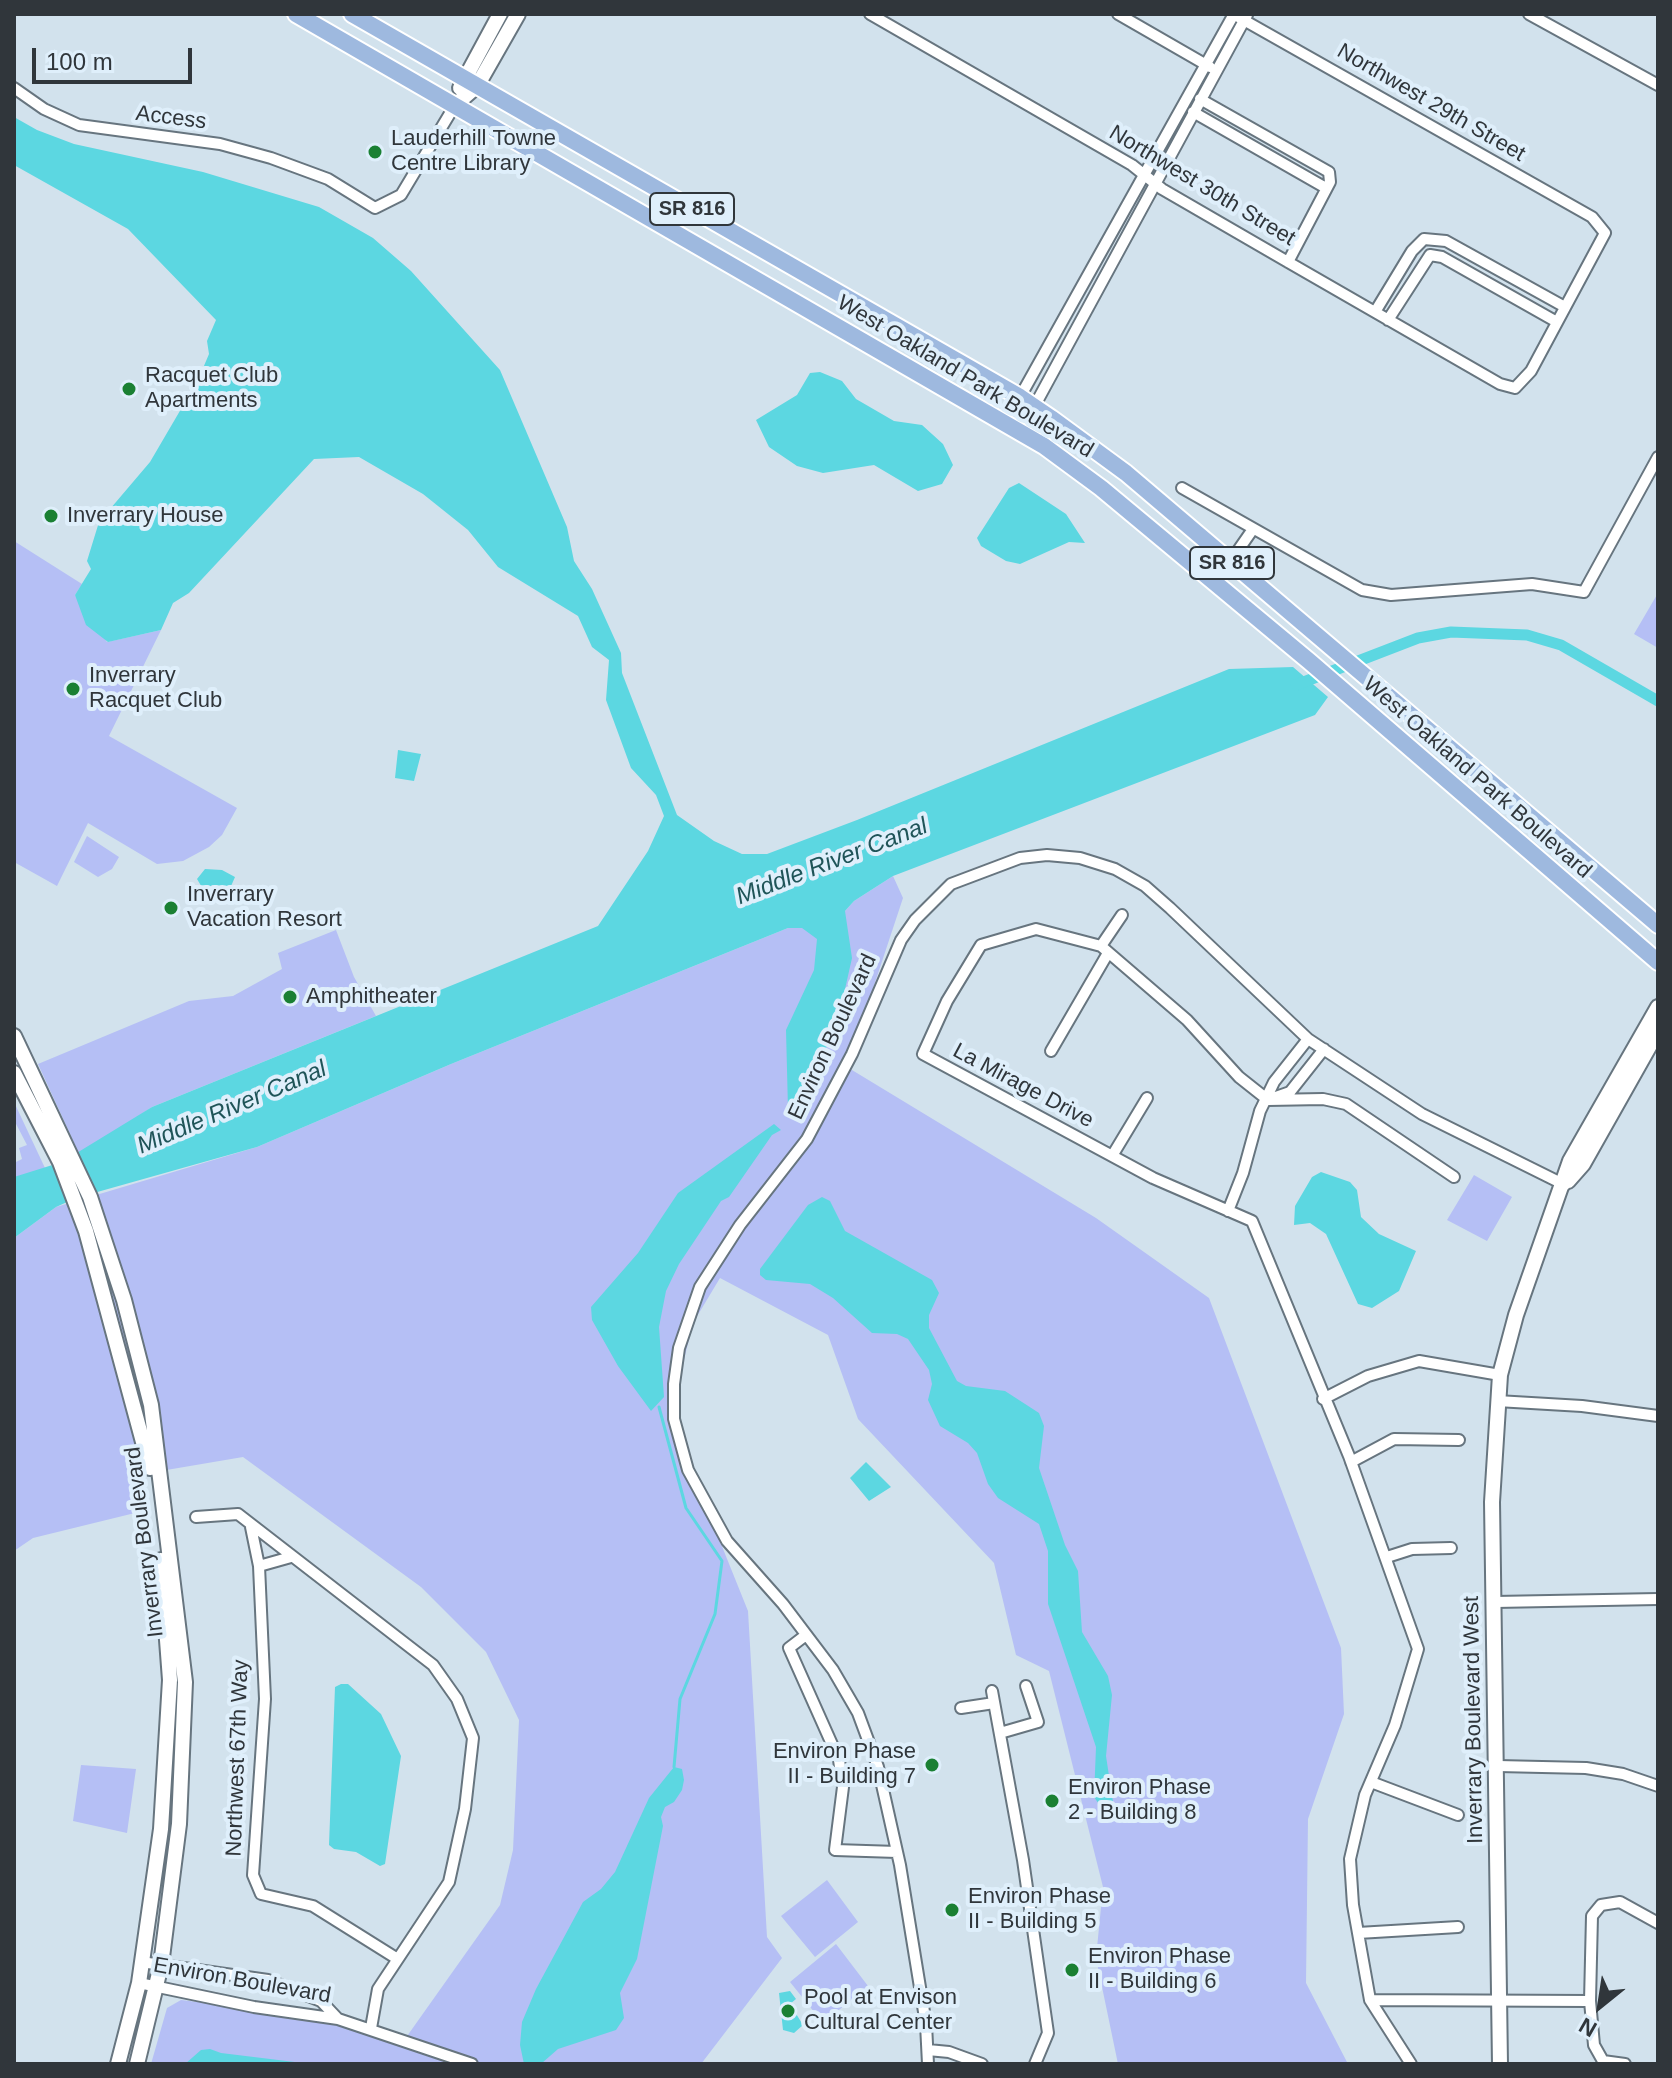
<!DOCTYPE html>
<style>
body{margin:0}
#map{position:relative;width:1672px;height:2078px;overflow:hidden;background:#d2e2ed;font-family:Arial,sans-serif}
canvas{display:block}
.frame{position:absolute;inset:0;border:16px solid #30363b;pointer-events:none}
.north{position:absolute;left:1560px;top:1966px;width:80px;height:80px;-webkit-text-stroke:6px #dfeffb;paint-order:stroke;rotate:210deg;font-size:22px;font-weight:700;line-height:32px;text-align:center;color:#30363b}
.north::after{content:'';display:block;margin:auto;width:28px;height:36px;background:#30363b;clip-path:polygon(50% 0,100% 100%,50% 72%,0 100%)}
.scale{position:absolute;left:32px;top:48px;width:160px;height:36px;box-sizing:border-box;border:4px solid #30363b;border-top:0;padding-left:10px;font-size:24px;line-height:28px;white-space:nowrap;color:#30363b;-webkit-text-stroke:6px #dfeffb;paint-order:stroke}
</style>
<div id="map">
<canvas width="1672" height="2078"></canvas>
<div class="frame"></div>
<div class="north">N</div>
<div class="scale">100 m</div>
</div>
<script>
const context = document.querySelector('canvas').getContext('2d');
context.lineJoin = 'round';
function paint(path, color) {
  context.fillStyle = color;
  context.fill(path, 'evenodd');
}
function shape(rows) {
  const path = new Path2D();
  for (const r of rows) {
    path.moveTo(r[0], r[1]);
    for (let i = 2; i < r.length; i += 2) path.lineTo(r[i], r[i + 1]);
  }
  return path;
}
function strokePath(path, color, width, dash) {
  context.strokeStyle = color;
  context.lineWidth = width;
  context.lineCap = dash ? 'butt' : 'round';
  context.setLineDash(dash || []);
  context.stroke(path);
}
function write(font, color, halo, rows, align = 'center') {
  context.font = font + ' Arial,sans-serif';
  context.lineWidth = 8;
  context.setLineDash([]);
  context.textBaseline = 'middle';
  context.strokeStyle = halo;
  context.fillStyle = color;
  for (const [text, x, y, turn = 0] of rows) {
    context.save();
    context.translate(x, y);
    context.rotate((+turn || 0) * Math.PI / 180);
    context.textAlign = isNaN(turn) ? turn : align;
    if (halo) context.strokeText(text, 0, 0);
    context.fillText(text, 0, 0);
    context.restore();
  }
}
paint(shape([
 [14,541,82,584,75,595,107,642,161,630,109,736,237,808,222,835,209,847,183,861,157,864,88,823,57,886,14,862],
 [1658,593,1658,648,1634,634],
 [87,836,119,857,112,869,98,877,74,862],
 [893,876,903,898,847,1067,1096,1218,1209,1298,1341,1648,1344,1714,1308,1819,1306,1983,1348,2064,1118,2064,1096,1958,1103,1887,1049,1671,1016,1655,994,1563,858,1419,828,1335,720,1278,693,1323,670,1417,748,1611,767,1937,782,1958,701,2064,151,2064,167,2008,181,2000,338,2019,405,2039,500,1905,513,1850,519,1720,486,1652,421,1587,243,1457,137,1475,143,1511,33,1538,14,1551,14,1238,56,1207,257,1147,451,1064,788,928,803,928,845,911,854,901],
 [336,930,354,977,376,1016,152,1107,80,1156,38,1064,189,1001,233,996,282,969,278,953],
 [14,1102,45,1168,14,1179,14,1163,22,1159,19,1148,27,1145,14,1120],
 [1474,1175,1512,1197,1487,1241,1447,1220],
 [81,1765,136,1769,127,1833,73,1821],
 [827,1880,858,1922,815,1957,781,1916],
 [836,1944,868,1986,823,2023,790,1982]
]), '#b5bff5');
paint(shape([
 [14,117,37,130,74,144,203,172,319,207,373,238,411,271,500,370,567,527,574,561,592,589,621,653,622,673,677,815,714,841,742,854,767,854,857,820,1229,669,1293,667,1328,697,1315,715,893,876,854,901,845,911,852,958,843,998,831,1038,794,1112,788,1109,786,1030,814,970,817,939,802,928,788,928,451,1064,257,1147,76,1198,56,1207,14,1238,14,1177,62,1162,152,1107,598,926,648,851,664,816,656,795,631,768,606,700,609,660,592,647,578,616,498,567,468,530,423,494,359,457,314,459,189,593,173,603,161,630,108,642,86,625,75,595,91,569,87,561,99,522,150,462,198,380,209,354,207,341,216,320,128,229,14,165],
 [820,372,842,381,856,399,894,421,922,425,943,444,953,465,942,484,918,491,874,465,823,473,797,466,769,447,756,420,797,395,810,373],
 [1019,483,1066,514,1085,543,1069,542,1020,564,1006,561,981,546,977,538,1009,488],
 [398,750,421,754,414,781,395,778],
 [205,869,222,870,235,877,228,893,213,885,203,889,197,879],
 [774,1124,781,1130,772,1135,729,1197,721,1201,679,1264,666,1291,659,1327,664,1397,651,1411,618,1366,592,1320,591,1307,638,1253,678,1193],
 [1321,1172,1350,1182,1357,1190,1361,1217,1379,1234,1416,1251,1399,1291,1372,1308,1358,1304,1326,1234,1310,1223,1294,1225,1295,1206,1312,1177],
 [822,1197,830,1201,845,1231,932,1280,939,1293,929,1315,929,1328,957,1381,966,1386,1005,1391,1039,1413,1044,1426,1039,1468,1065,1545,1078,1571,1082,1632,1108,1676,1112,1695,1106,1756,1113,1802,1108,1807,1101,1807,1094,1797,1096,1747,1048,1604,1048,1551,1039,1524,998,1498,988,1484,977,1453,968,1443,940,1426,928,1400,932,1384,929,1370,908,1339,897,1334,872,1333,833,1298,810,1284,766,1280,760,1275,760,1269,808,1205],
 [866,1462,891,1487,869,1501,850,1478],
 [341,1684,348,1684,381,1714,401,1756,385,1864,380,1866,356,1852,334,1849,329,1845,335,1687],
 [674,1767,682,1769,684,1780,682,1790,674,1802,665,1807,661,1817,663,1826,637,1959,620,1993,624,2018,616,2030,558,2049,542,2063,524,2064,520,2045,522,2022,536,1989,583,1902,601,1889,615,1872,649,1798],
 [790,1991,796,1999,790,2004,803,2025,794,2033,783,2030,779,1993],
 [210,2049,221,2053,311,2064,185,2064,201,2050]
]), '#5cd7e1');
strokePath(shape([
 [659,1407,686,1508,722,1561,715,1614,680,1699,674,1767]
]), '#5cd7e1', 3);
strokePath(shape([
 [1296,685,1418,638,1451,632,1527,635,1561,645,1658,701]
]), '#5cd7e1', 11);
const street = shape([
 [870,14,1132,165,1162,189,1288,262,1500,384,1515,388,1531,371,1605,233,1592,217,1233,14],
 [1118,14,1210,67],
 [1529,14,1658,85],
 [14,88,44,109,79,125,220,144,271,158,328,179,375,208,401,195,455,105],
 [1200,99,1329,172,1330,182,1288,262],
 [1193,112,1326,188],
 [1375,312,1412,251,1424,239,1446,241,1565,307],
 [1388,320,1430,255,1442,257,1557,322],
 [1020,397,1234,14],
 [1034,407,1247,15],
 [1182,488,1362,590,1391,595,1532,584,1584,592,1658,457],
 [1230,562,1253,529],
 [1101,946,1122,915],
 [1051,1051,1108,953],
 [1273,1098,1290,1092,1324,1049],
 [1112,1156,1147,1098],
 [1228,1211,1243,1173,1260,1111,1274,1082,1308,1039],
 [1323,1399,1368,1376,1419,1361,1500,1375],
 [1497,1401,1582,1406,1658,1416],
 [1351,1462,1394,1439,1459,1440],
 [196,1517,238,1514,433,1665,457,1699,473,1738,465,1809,449,1882,378,1989,371,2028],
 [251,1527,259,1566,265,1699,253,1875,261,1894,313,1906,396,1958],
 [1387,1557,1412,1549,1451,1548],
 [259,1566,291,1557],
 [1495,1602,1658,1599],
 [806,1635,789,1648,839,1760,843,1787,835,1850,897,1852],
 [992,1691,1023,1860,1048,2033,1035,2064],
 [961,1708,994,1703],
 [1000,1733,1038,1722,1026,1686],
 [1498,1766,1586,1768,1623,1774,1658,1786],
 [1371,1782,1458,1815],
 [1358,1933,1458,1927],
 [141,1962,268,1980,321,2001,338,2019],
 [139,1983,254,2007,338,2019,472,2064],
 [1370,2000,1590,2001],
 [928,2050,949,2052,982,2064],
 [928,2064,926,2024,900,1865,878,1767,858,1713,833,1670,783,1604,727,1541,688,1470,674,1419,674,1384,679,1348,700,1287,740,1225,807,1139,852,1054,901,940,915,920,951,884,1020,858,1047,855,1080,858,1115,869,1145,886,1170,908,1308,1039,1422,1114,1565,1185],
 [1411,2064,1370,2000,1353,1905,1350,1859,1365,1795,1395,1725,1418,1649,1349,1456,1252,1221,1153,1178,923,1054,947,1001,981,945,1036,929,1101,946,1187,1020,1239,1077,1268,1100,1323,1099,1346,1104,1454,1177],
 [1625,2064,1603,2061,1594,2045,1590,2001,1592,1916,1601,1905,1620,1902,1658,1923]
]);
const secondary = shape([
 [460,88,500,14],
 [455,105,477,86,518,14],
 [14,1036,90,1197,124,1300,151,1405,185,1682,179,1824,161,1965,137,2064],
 [14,1073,60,1162,86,1231,150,1468],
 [1568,1181,1583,1164,1658,1031],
 [118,2064,139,1983,161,1829,170,1680,161,1560],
 [1500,2064,1492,1502,1500,1375,1516,1315,1570,1161,1658,1007]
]);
const primary = shape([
 [296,14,1044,446,1101,488,1309,661,1658,962],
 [352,14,1020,397,1051,418,1126,473,1658,925]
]);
strokePath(street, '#67757f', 14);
strokePath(secondary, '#67757f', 18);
strokePath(primary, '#fff', 20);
strokePath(street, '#fff', 10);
strokePath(secondary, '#fff', 14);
strokePath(primary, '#9eb9df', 16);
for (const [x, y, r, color] of [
 [375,152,8,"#1a8033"],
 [129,389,8,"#1a8033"],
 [51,516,8,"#1a8033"],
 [73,689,8,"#1a8033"],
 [171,908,8,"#1a8033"],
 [290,997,8,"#1a8033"],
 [932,1765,8,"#1a8033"],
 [1052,1801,8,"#1a8033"],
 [952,1910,8,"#1a8033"],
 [1072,1970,8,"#1a8033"],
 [788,2011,8,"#1a8033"]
]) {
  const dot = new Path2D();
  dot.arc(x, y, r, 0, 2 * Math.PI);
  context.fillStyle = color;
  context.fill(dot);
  strokePath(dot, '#dfeffb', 3);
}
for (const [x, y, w] of [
 [692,209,84],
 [1232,563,84]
]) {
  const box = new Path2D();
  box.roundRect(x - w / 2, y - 16, w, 32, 6);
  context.fillStyle = '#dfeffb';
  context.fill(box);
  strokePath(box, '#30363b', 2);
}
write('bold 20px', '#30363b', null, [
 ["SR 816",692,209],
 ["SR 816",1232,563]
]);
write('22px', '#30363b', '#dfeffb', [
 ["Northwest 29th Street",1431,103,30],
 ["Access",171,118,7],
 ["Northwest 30th Street",1202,186,31],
 ["West Oakland Park Boulevard",965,377,31],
 ["West Oakland Park Boulevard",1477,778,41],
 ["Environ Boulevard",833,1037,-65],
 ["La Mirage Drive",1023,1086,28],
 ["Inverrary Boulevard",145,1542,-97],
 ["Inverrary Boulevard West",1474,1720,-91],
 ["Northwest 67th Way",238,1758,-88],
 ["Environ Boulevard",242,1981,10]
]);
write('22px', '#30363b', '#dfeffb', [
 ["Lauderhill Towne",391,139],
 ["Centre Library",391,164],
 ["Racquet Club",145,376],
 ["Apartments",145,401],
 ["Inverrary House",67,516],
 ["Inverrary",89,676],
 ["Racquet Club",89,701],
 ["Inverrary",187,895],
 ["Vacation Resort",187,920],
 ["Amphitheater",306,997],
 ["Environ Phase",916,1752,"right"],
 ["II - Building 7",916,1777,"right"],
 ["Environ Phase",1068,1788],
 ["2 - Building 8",1068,1813],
 ["Environ Phase",968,1897],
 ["II - Building 5",968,1922],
 ["Environ Phase",1088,1957],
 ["II - Building 6",1088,1982],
 ["Pool at Envison",804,1998],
 ["Cultural Center",804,2023]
], 'left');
write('italic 24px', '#1f5458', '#dfeffb', [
 ["Middle River Canal",832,862,-21],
 ["Middle River Canal",232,1108,-23]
]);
</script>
